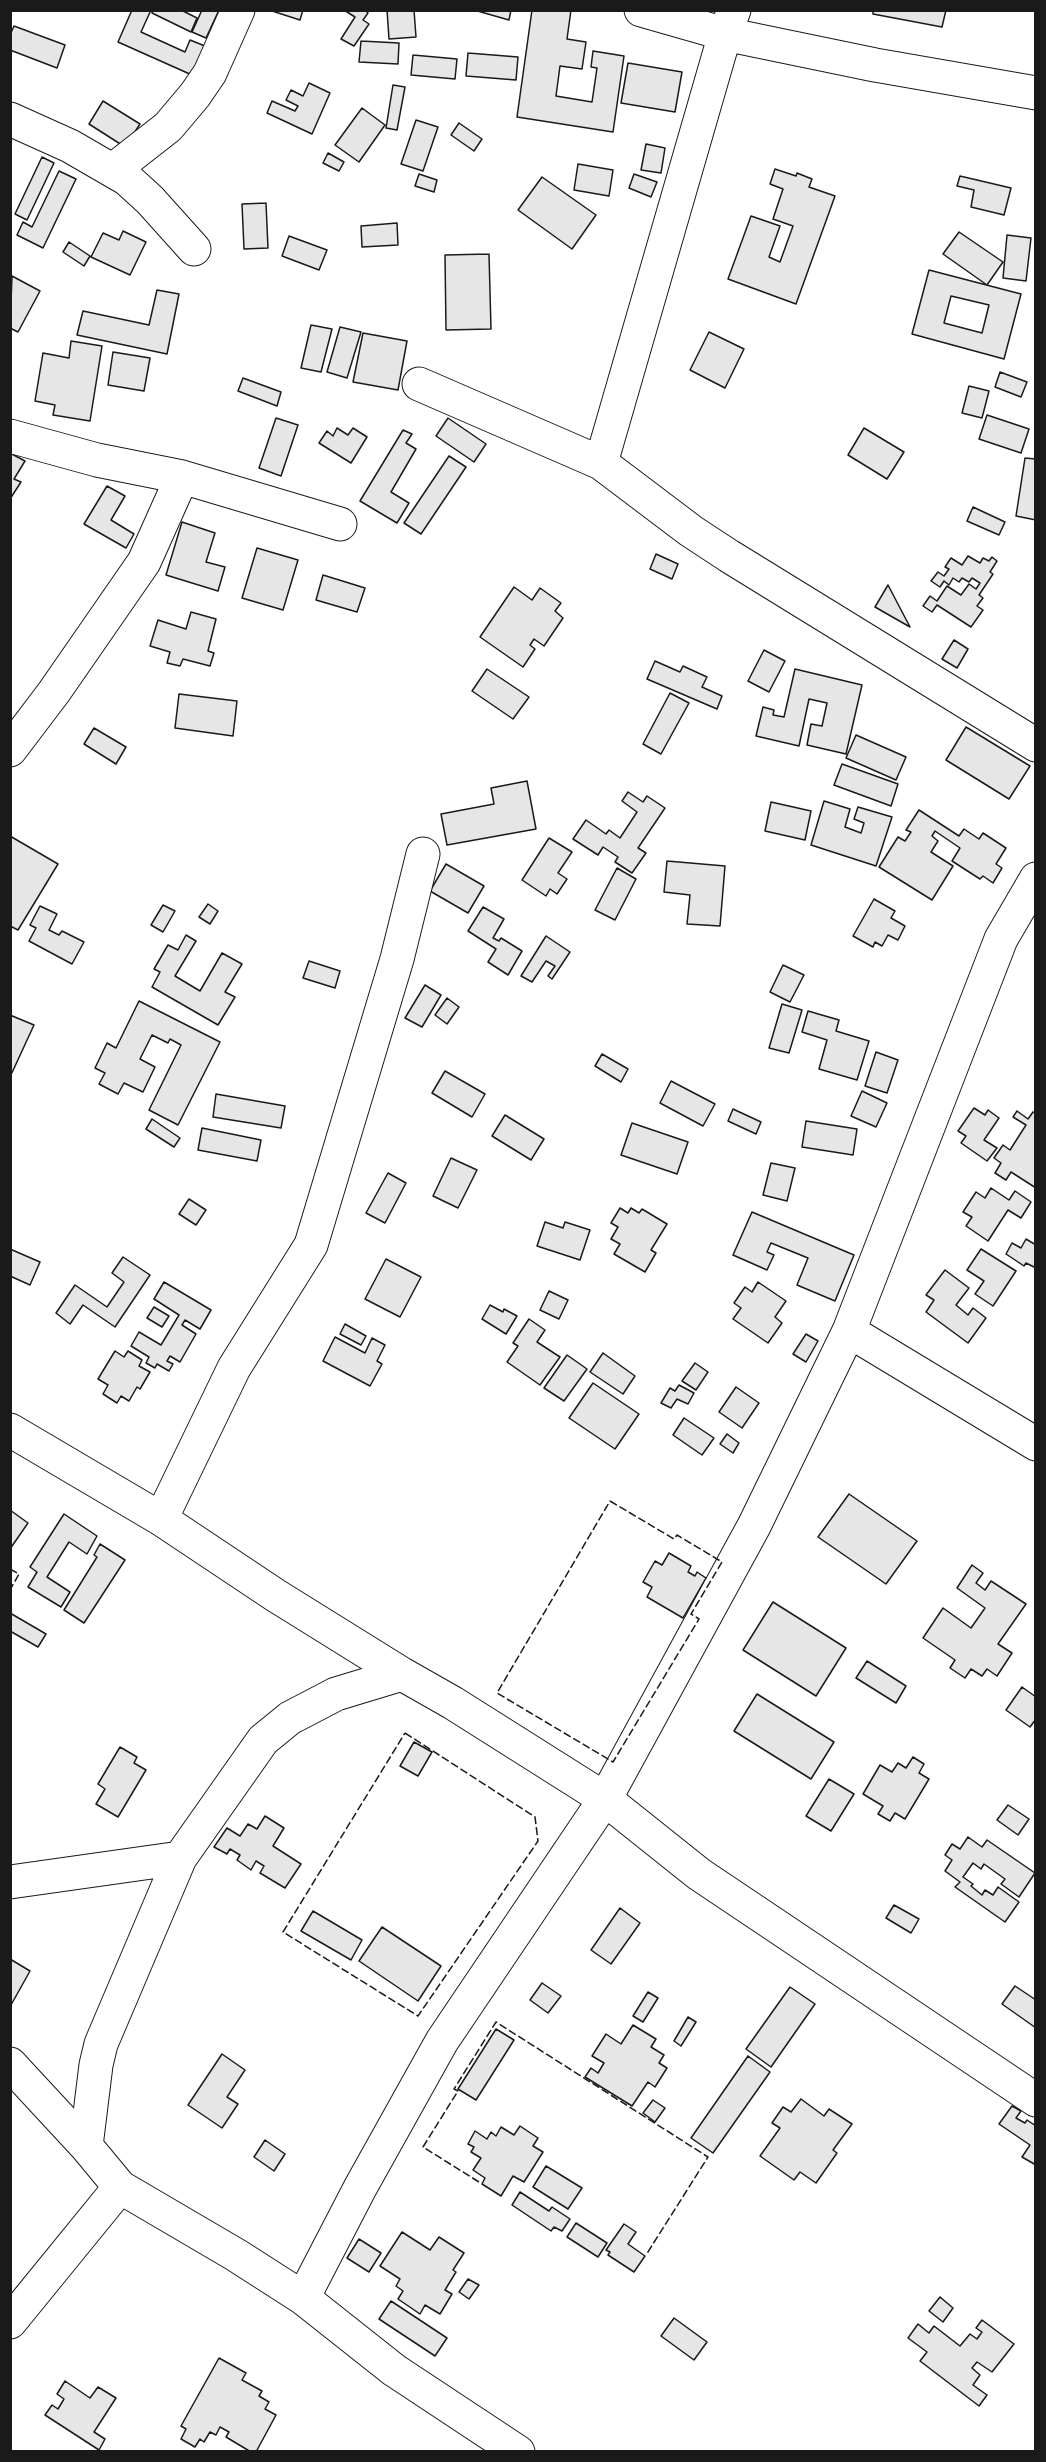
<!DOCTYPE html>
<style>
body{margin:0}
#map{position:relative;width:1046px;height:2462px;overflow:hidden;background:#fff;font-family:Jost,sans-serif}
canvas{display:block}
.frame{position:absolute;inset:0;border:12px solid #1a1a1a;pointer-events:none}
</style>
<div id="map">
<canvas width="1046" height="2462"></canvas>
<div class="frame"></div>
</div>
<script>
const context = document.querySelector('canvas').getContext('2d');
context.lineJoin = 'round';
function paint(path, color) {
  context.fillStyle = color;
  context.fill(path, 'evenodd');
}
function shape(rows) {
  const path = new Path2D();
  for (const r of rows) {
    path.moveTo(r[0], r[1]);
    for (let i = 2; i < r.length; i += 2) path.lineTo(r[i], r[i + 1]);
  }
  return path;
}
function strokePath(path, color, width, dash) {
  context.strokeStyle = color;
  context.lineWidth = width;
  context.lineCap = dash ? 'butt' : 'round';
  context.setLineDash(dash || []);
  context.stroke(path);
}
const building = shape([
 [132,10,151,10,141,32,185,52,190,40,205,46,192,75,118,42,132,10],
 [153,10,181,10,197,18,191,32,152,13,153,10],
 [202,10,219,10,206,38,192,32,202,10],
 [269,10,303,10,300,20,269,10],
 [344,10,365,10,368,13,363,20,369,24,354,46,341,39,355,17,344,10],
 [387,10,414,10,416,37,389,39,387,10],
 [474,10,511,10,509,20,474,10],
 [532,10,571,10,567,39,586,42,582,69,560,66,556,96,592,102,597,68,591,67,593,51,624,56,613,132,517,117,532,10],
 [873,10,946,10,942,27,873,14,873,10],
 [14,26,65,45,57,68,10,50,10,35,14,26],
 [361,41,399,43,398,64,359,62,361,41],
 [468,53,518,57,516,80,466,76,468,53],
 [413,55,457,59,455,79,411,75,413,55],
 [628,63,682,72,675,112,621,103,628,63],
 [309,83,330,93,312,134,267,113,272,101,295,111,298,106,286,100,291,90,303,96,309,83],
 [393,85,405,87,397,130,386,128,393,85],
 [103,101,140,124,125,147,89,124,103,101],
 [362,108,385,125,359,162,335,145,362,108],
 [416,120,438,127,423,171,401,164,416,120],
 [459,123,482,139,474,151,451,135,459,123],
 [646,144,665,148,661,173,641,170,646,144],
 [328,153,344,162,339,171,323,163,328,153],
 [42,157,54,163,27,220,15,214,42,157],
 [578,164,613,170,609,196,574,190,578,164],
 [775,169,796,176,797,173,812,179,809,187,835,196,796,304,728,279,751,216,780,226,769,257,780,262,793,226,773,219,783,189,770,184,775,169],
 [59,171,76,179,43,248,17,235,23,222,32,227,59,171],
 [419,174,437,180,434,192,415,186,419,174],
 [634,174,657,182,651,197,629,188,634,174],
 [960,176,1011,188,1004,215,971,207,974,190,957,186,960,176],
 [542,177,596,215,572,249,518,210,542,177],
 [266,203,268,248,244,249,242,204,266,203],
 [397,223,398,245,362,247,361,226,397,223],
 [123,231,146,242,130,275,91,257,103,233,119,240,123,231],
 [959,232,1003,262,987,285,943,254,959,232],
 [1007,235,1031,238,1026,281,1003,278,1007,235],
 [289,236,327,250,319,270,282,256,289,236],
 [69,242,90,256,84,266,63,252,69,242],
 [489,254,491,329,446,330,445,255,489,254],
 [929,270,1021,294,1004,359,912,334,929,270],
 [951,296,989,305,982,333,944,323,951,296],
 [12,276,40,291,18,332,10,328,12,276],
 [157,290,179,294,167,354,77,335,83,311,149,325,157,290],
 [311,325,332,329,321,372,301,368,311,325],
 [340,327,361,332,347,378,327,372,340,327],
 [709,332,744,349,725,388,690,370,709,332],
 [363,333,407,341,398,390,353,382,363,333],
 [71,341,102,346,90,421,53,415,55,405,35,401,43,353,69,358,71,341],
 [113,352,150,358,144,391,108,385,113,352],
 [1000,372,1027,382,1021,397,995,387,1000,372],
 [243,378,281,392,277,406,238,391,243,378],
 [969,386,989,391,982,418,962,413,969,386],
 [987,415,1029,429,1021,453,979,439,987,415],
 [276,418,298,425,281,476,259,468,276,418],
 [448,418,486,444,474,462,436,436,448,418],
 [337,428,348,435,353,428,367,437,351,463,319,443,327,431,333,436,337,428],
 [864,428,904,452,887,479,848,455,864,428],
 [403,430,412,434,406,443,416,449,391,492,409,503,397,523,360,501,403,430],
 [10,453,25,461,14,479,21,482,10,499,10,453],
 [449,456,466,467,421,534,404,523,449,456],
 [1025,458,1036,459,1036,520,1016,516,1025,458],
 [107,486,125,496,111,520,134,534,126,548,84,524,107,486],
 [973,507,1005,522,999,535,967,521,973,507],
 [182,522,215,533,206,562,225,567,218,591,166,575,182,522],
 [257,548,298,560,283,610,242,598,257,548],
 [656,554,678,564,672,579,650,569,656,554],
 [968,556,980,563,983,558,989,561,992,557,997,561,990,572,993,574,979,595,983,598,977,606,983,610,971,627,937,605,932,612,923,606,930,596,937,601,947,586,961,595,969,584,976,589,980,583,972,578,969,582,962,578,959,582,953,578,949,585,944,581,940,587,931,581,938,572,944,576,949,569,945,567,951,558,962,565,968,556],
 [323,575,365,588,357,612,316,600,323,575],
 [888,585,910,627,875,607,888,585],
 [514,587,532,600,540,588,561,603,555,611,563,618,544,646,534,639,530,645,535,649,523,667,480,637,514,587],
 [191,612,216,619,208,651,214,653,210,666,183,659,180,666,167,663,170,652,150,646,158,620,186,629,191,612],
 [954,640,968,649,957,668,942,659,954,640],
 [764,650,785,661,769,692,748,681,764,650],
 [655,661,680,672,683,666,707,677,702,687,722,696,717,709,647,679,655,661],
 [487,669,529,697,513,719,472,691,487,669],
 [795,669,862,685,846,754,807,745,811,724,822,726,827,703,809,699,799,746,756,736,763,707,774,710,773,715,784,717,795,669],
 [670,693,689,703,661,754,643,744,670,693],
 [179,694,237,701,233,736,175,728,179,694],
 [966,727,1030,766,1009,799,946,760,966,727],
 [94,728,126,747,116,764,84,744,94,728],
 [856,735,906,757,896,780,846,758,856,735],
 [842,764,898,784,891,806,834,785,842,764],
 [527,781,536,829,447,845,441,814,494,804,491,788,527,781],
 [628,792,643,802,647,796,665,808,638,848,646,853,632,873,615,862,618,857,603,847,598,855,573,839,586,820,606,834,609,830,620,838,637,812,622,801,628,792],
 [824,801,850,809,845,827,861,833,864,823,854,819,858,807,892,817,876,866,811,845,824,801],
 [771,802,811,811,805,840,765,831,771,802],
 [919,810,959,836,964,829,979,839,983,833,1006,848,996,864,1002,868,993,883,983,876,980,879,952,861,960,848,935,831,932,836,938,841,931,852,953,866,932,900,879,867,898,837,905,841,911,832,906,830,919,810],
 [10,836,58,864,18,930,10,926,10,836],
 [549,838,572,852,558,873,567,879,557,894,550,889,546,896,522,880,549,838],
 [667,861,725,866,720,926,687,924,690,895,664,892,667,861],
 [446,864,484,886,468,913,430,891,446,864],
 [617,868,636,879,615,920,595,910,617,868],
 [874,899,895,911,891,918,905,926,898,940,888,935,882,946,875,942,873,947,853,936,874,899],
 [208,904,218,911,210,924,199,917,208,904],
 [163,905,175,911,163,932,151,925,163,905],
 [40,906,57,914,49,930,59,935,62,931,84,942,72,964,29,941,36,928,30,925,40,906],
 [483,907,504,919,493,938,499,941,501,938,522,951,508,975,488,962,496,949,468,931,483,907],
 [186,935,196,941,175,976,200,991,222,953,242,964,225,992,235,997,218,1025,152,987,160,972,154,969,168,945,178,950,186,935],
 [546,936,570,952,552,979,548,976,555,966,546,961,532,982,521,976,546,936],
 [309,961,340,971,335,988,303,978,309,961],
 [783,965,804,975,790,1002,770,992,783,965],
 [425,985,441,995,422,1027,405,1018,425,985],
 [447,998,459,1007,447,1024,435,1015,447,998],
 [139,1001,220,1042,178,1125,149,1110,181,1045,170,1039,168,1043,152,1035,140,1059,155,1067,143,1092,124,1083,118,1094,99,1084,105,1073,95,1068,107,1043,116,1048,139,1001],
 [782,1004,802,1010,789,1053,769,1048,782,1004],
 [808,1011,839,1020,836,1031,869,1041,857,1080,819,1069,827,1040,802,1032,808,1011],
 [10,1015,34,1025,10,1077,10,1015],
 [876,1052,898,1060,887,1093,865,1086,876,1052],
 [602,1054,628,1069,621,1082,595,1066,602,1054],
 [445,1071,485,1094,472,1117,432,1093,445,1071],
 [671,1081,715,1104,703,1126,660,1103,671,1081],
 [862,1091,887,1103,876,1127,851,1116,862,1091],
 [216,1094,285,1106,281,1128,213,1117,216,1094],
 [974,1108,985,1115,988,1110,999,1118,984,1140,997,1148,987,1161,961,1143,966,1136,958,1131,974,1108],
 [733,1109,761,1122,756,1134,728,1121,733,1109],
 [1017,1111,1028,1119,1033,1112,1036,1113,1036,1188,1011,1172,1006,1180,995,1173,1001,1163,994,1158,1003,1145,1010,1150,1026,1125,1013,1117,1017,1111],
 [505,1115,544,1139,531,1160,492,1136,505,1115],
 [152,1119,180,1138,174,1147,146,1129,152,1119],
 [806,1121,857,1129,853,1155,802,1147,806,1121],
 [632,1123,688,1142,677,1174,621,1155,632,1123],
 [202,1128,261,1140,257,1161,198,1150,202,1128],
 [451,1158,477,1170,458,1208,433,1196,451,1158],
 [771,1163,795,1168,787,1201,763,1195,771,1163],
 [388,1173,406,1183,385,1223,366,1213,388,1173],
 [991,1188,1009,1200,1015,1191,1031,1202,1021,1218,1008,1210,988,1241,966,1226,972,1217,963,1212,976,1192,985,1198,991,1188],
 [189,1199,206,1210,196,1225,179,1214,189,1199],
 [620,1208,628,1213,631,1208,639,1213,642,1209,667,1224,651,1250,656,1253,645,1272,614,1254,620,1244,611,1239,618,1227,611,1223,620,1208],
 [752,1212,854,1255,835,1301,797,1285,808,1258,771,1243,767,1252,774,1255,767,1270,733,1255,752,1212],
 [545,1222,563,1228,565,1222,590,1230,580,1260,537,1246,545,1222],
 [1026,1239,1036,1245,1036,1268,1026,1263,1024,1266,1006,1254,1012,1243,1021,1248,1026,1239],
 [10,1249,40,1262,30,1285,10,1276,10,1249],
 [981,1249,1016,1271,993,1306,975,1294,984,1281,967,1270,981,1249],
 [123,1257,150,1275,115,1327,83,1305,70,1324,56,1313,75,1285,107,1307,124,1282,112,1273,123,1257],
 [386,1259,421,1277,400,1317,365,1299,386,1259],
 [945,1270,969,1288,956,1305,968,1315,973,1308,986,1318,968,1343,926,1312,934,1300,926,1295,945,1270],
 [164,1282,211,1310,200,1329,185,1320,182,1325,196,1334,180,1362,170,1356,167,1361,173,1364,169,1371,157,1364,155,1368,146,1363,149,1357,131,1346,139,1332,161,1345,179,1315,154,1299,164,1282],
 [758,1282,786,1301,775,1317,782,1323,768,1343,733,1319,741,1308,734,1303,745,1287,752,1292,758,1282],
 [549,1291,568,1300,559,1319,540,1310,549,1291],
 [490,1305,503,1312,504,1309,517,1316,506,1334,482,1319,490,1305],
 [154,1307,169,1316,162,1327,147,1318,154,1307],
 [529,1319,545,1330,537,1342,560,1357,540,1385,507,1362,518,1346,513,1343,529,1319],
 [345,1324,366,1336,361,1345,340,1334,345,1324],
 [806,1334,818,1341,806,1362,793,1354,806,1334],
 [335,1337,365,1353,372,1338,385,1345,377,1361,382,1364,370,1386,323,1361,335,1337],
 [115,1351,124,1357,128,1351,142,1360,139,1366,150,1372,140,1389,137,1387,129,1401,121,1396,117,1403,103,1394,108,1385,98,1379,115,1351],
 [603,1353,635,1376,623,1394,590,1372,603,1353],
 [567,1355,587,1369,564,1401,544,1388,567,1355],
 [695,1363,708,1372,696,1390,682,1381,695,1363],
 [593,1383,639,1414,615,1449,569,1418,593,1383],
 [679,1385,694,1393,688,1404,677,1399,671,1408,661,1403,670,1388,675,1391,679,1385],
 [736,1387,759,1403,742,1428,719,1412,736,1387],
 [684,1418,714,1438,702,1455,673,1435,684,1418],
 [727,1434,739,1443,733,1453,720,1444,727,1434],
 [849,1494,917,1541,886,1584,818,1537,849,1494],
 [10,1510,28,1523,10,1549,10,1510],
 [64,1514,97,1536,87,1554,69,1542,47,1577,70,1592,61,1607,28,1587,37,1572,30,1567,64,1514],
 [100,1544,125,1560,84,1623,64,1610,97,1557,94,1555,100,1544],
 [669,1553,691,1566,688,1572,695,1576,697,1572,706,1578,683,1618,647,1597,652,1587,643,1582,655,1561,662,1565,669,1553],
 [972,1565,983,1573,976,1583,985,1590,991,1581,1026,1604,998,1644,1012,1653,997,1676,987,1669,982,1676,971,1669,965,1678,950,1668,955,1660,923,1638,943,1608,971,1628,985,1608,957,1588,972,1565],
 [773,1602,846,1648,816,1696,743,1650,773,1602],
 [10,1613,46,1634,38,1647,10,1631,10,1613],
 [867,1661,906,1686,896,1703,856,1678,867,1661],
 [1022,1687,1036,1697,1036,1719,1030,1727,1006,1710,1022,1687],
 [757,1694,834,1742,811,1779,734,1731,757,1694],
 [414,1742,432,1752,418,1776,400,1766,414,1742],
 [120,1747,137,1757,134,1763,146,1770,118,1817,96,1804,105,1789,98,1784,120,1747],
 [913,1757,924,1764,919,1773,929,1779,905,1819,895,1813,890,1821,878,1814,883,1806,863,1794,880,1765,892,1772,898,1763,906,1768,913,1757],
 [829,1779,854,1794,831,1831,806,1816,829,1779],
 [1008,1805,1029,1819,1018,1835,997,1820,1008,1805],
 [265,1816,284,1828,273,1846,301,1864,285,1888,260,1873,264,1866,256,1861,251,1870,237,1860,240,1855,230,1849,227,1854,214,1847,227,1828,240,1836,248,1824,257,1829,265,1816],
 [968,1837,982,1847,987,1840,1035,1873,1019,1897,1001,1884,1005,1879,984,1864,981,1869,973,1863,963,1877,973,1884,971,1886,982,1895,985,1890,993,1895,998,1887,1019,1902,1005,1922,955,1887,960,1882,945,1871,952,1860,945,1855,952,1844,960,1849,968,1837],
 [894,1905,919,1919,911,1933,886,1918,894,1905],
 [620,1908,640,1923,611,1964,591,1950,620,1908],
 [313,1911,362,1940,351,1960,301,1931,313,1911],
 [382,1927,441,1966,418,2001,359,1961,382,1927],
 [10,1959,30,1971,11,2005,10,2005,10,1959],
 [542,1983,561,1996,548,2013,530,2000,542,1983],
 [1015,1986,1036,2000,1036,2028,1002,2004,1015,1986],
 [790,1987,815,2004,771,2067,746,2049,790,1987],
 [648,1992,658,1998,643,2022,633,2016,648,1992],
 [688,2017,696,2022,681,2046,674,2041,688,2017],
 [633,2025,656,2039,651,2047,664,2055,659,2063,667,2068,655,2087,648,2082,632,2106,585,2077,591,2068,598,2073,604,2063,592,2056,606,2034,621,2044,633,2025],
 [496,2029,514,2040,476,2100,458,2089,496,2029],
 [222,2054,245,2070,227,2097,238,2104,222,2128,188,2105,222,2054],
 [748,2056,770,2072,713,2153,691,2138,748,2056],
 [801,2099,824,2116,829,2109,852,2124,833,2150,837,2153,816,2183,800,2172,794,2180,760,2156,780,2128,772,2123,783,2107,791,2112,801,2099],
 [653,2100,665,2108,655,2122,643,2113,653,2100],
 [1012,2106,1021,2111,1016,2118,1025,2123,1027,2120,1036,2126,1036,2165,1022,2157,1030,2145,999,2124,1012,2106],
 [520,2126,538,2138,533,2146,543,2152,524,2182,513,2176,501,2196,482,2184,485,2178,473,2170,481,2158,471,2152,474,2147,468,2144,475,2131,487,2139,491,2132,496,2136,501,2127,514,2135,520,2126],
 [265,2140,285,2154,274,2171,254,2157,265,2140],
 [546,2166,582,2188,568,2209,533,2187,546,2166],
 [520,2192,549,2211,552,2207,570,2219,562,2231,554,2227,551,2231,512,2205,520,2192],
 [576,2223,607,2243,598,2257,567,2237,576,2223],
 [624,2224,636,2232,628,2244,645,2256,634,2272,608,2255,610,2252,606,2250,624,2224],
 [402,2232,430,2250,439,2237,464,2253,453,2270,456,2272,445,2290,452,2294,440,2314,425,2305,420,2314,398,2299,403,2291,396,2286,400,2279,380,2266,402,2232],
 [359,2239,381,2253,369,2272,347,2258,359,2239],
 [468,2279,479,2285,469,2299,459,2292,468,2279],
 [940,2297,953,2308,943,2322,929,2311,940,2297],
 [391,2301,447,2338,435,2356,379,2319,391,2301],
 [674,2318,707,2342,694,2360,661,2336,674,2318],
 [982,2320,1014,2344,992,2372,977,2362,972,2368,980,2375,973,2385,987,2395,979,2406,920,2361,927,2352,908,2338,918,2324,929,2333,934,2326,960,2346,970,2334,977,2339,982,2332,976,2328,982,2320],
 [219,2358,246,2373,242,2380,262,2391,259,2396,269,2402,265,2409,276,2415,256,2452,251,2452,226,2437,229,2432,220,2427,216,2435,210,2432,204,2442,200,2439,195,2447,181,2439,186,2429,181,2426,219,2358],
 [65,2381,90,2398,98,2387,116,2398,94,2432,105,2439,99,2450,45,2415,52,2405,58,2409,64,2399,57,2394,65,2381]
]);
paint(building, '#e6e6e6');
strokePath(building, '#1a1a1a', 1.5);
const minor = shape([
 [641,10,725,34,875,65,1036,93],
 [10,119,70,146,127,179,150,200,194,249],
 [113,170,168,127,195,95,210,73,238,10],
 [419,384,601,463,691,531,729,556,1036,745],
 [10,436,97,460,182,477,340,524],
 [601,463,725,34,734,10],
 [10,750,54,692,144,562,182,477],
 [849,1331,1036,1444],
 [10,1430,161,1519,275,1595,402,1674,453,1703,605,1799,699,1874,1036,2100],
 [161,1519,234,1368,311,1245,397,959,423,854],
 [10,1882,180,1858],
 [10,2064,86,2146,120,2187,236,2255,303,2298,394,2370,518,2452],
 [86,2146,96,2065,101,2044,180,1858,263,1740,290,1718,336,1694,402,1674],
 [303,2298,360,2188,442,2041,605,1799,754,1526,849,1331,1001,939,1036,879],
 [10,2322,120,2187]
]);
strokePath(minor, '#1a1a1a', 35);
strokePath(minor, '#fff', 33);
strokePath(shape([
 [610,1501,674,1539,677,1535,722,1562,691,1614,699,1619,613,1762,497,1693,610,1501],
 [10,1569,19,1574,10,1590],
 [405,1733,535,1817,538,1841,418,2016,283,1932,405,1733],
 [479,2182,423,2147,458,2091,454,2089,496,2022,708,2157,646,2255]
]), '#1a1a1a', 1.5, [8, 3]);
</script>
